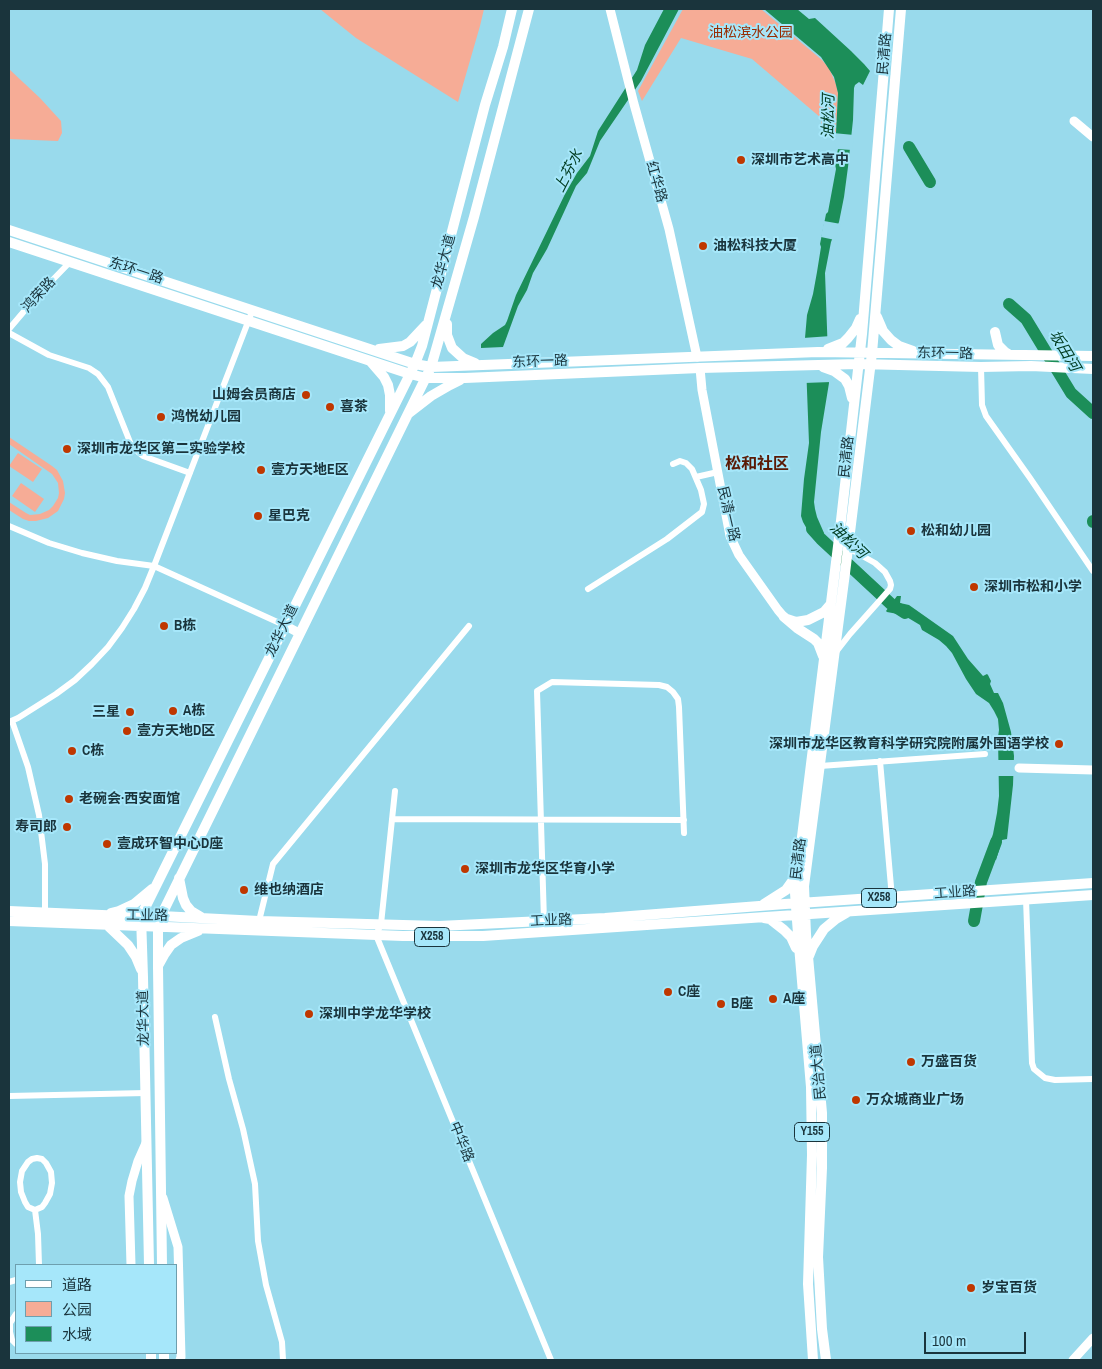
<!DOCTYPE html>
<meta charset="utf-8">
<style>
body{margin:0}
#map{position:relative;width:1102px;height:1369px;overflow:hidden;background:#99daec;font-family:"Archivo Narrow","Noto Sans SC",sans-serif}
canvas{display:block}
.frame{position:absolute;inset:0;border:10px solid #1a343c;pointer-events:none}
.legend{position:absolute;left:15px;top:1264px;width:162px;height:90px;box-sizing:border-box;background:#a6e7fa;border:1px solid #6e9fae;margin:0;padding:6px 9px;list-style:none;font-size:15px;color:#1a343c}
.legend li{display:flex;align-items:center;gap:10px;height:25px}
.legend b{width:25px;border:1px solid #6e9fae}
.scale{position:absolute;left:924px;top:1332px;width:102px;height:22px;box-sizing:border-box;border:2px solid #1a343c;border-top:0;padding-left:6px;font-size:15px;line-height:18px;white-space:nowrap;color:#1a343c;-webkit-text-stroke:4px #a6e7fa;paint-order:stroke}
</style>
<div id="map">
<canvas width="1102" height="1369"></canvas>
<div class="frame"></div>
<ul class="legend">
<li><b style="height:6px;background:#fff"></b>道路</li>
<li><b style="height:14px;background:#f6ac96"></b>公园</li>
<li><b style="height:14px;background:#1c8e59"></b>水域</li>
</ul>
<div class="scale">100 m</div>
</div>
<script>
const context = document.querySelector('canvas').getContext('2d');
context.lineJoin = 'round';
function paint(path, color) {
  context.fillStyle = color;
  context.fill(path, 'evenodd');
}
function shape(rows) {
  const path = new Path2D();
  for (const r of rows) {
    path.moveTo(r[0], r[1]);
    for (let i = 2; i < r.length; i += 2) path.lineTo(r[i], r[i + 1]);
  }
  return path;
}
function strokePath(path, color, width, dash) {
  context.strokeStyle = color;
  context.lineWidth = width;
  context.lineCap = dash ? 'butt' : 'round';
  context.setLineDash(dash || []);
  context.stroke(path);
}
function write(font, color, halo, rows, align = 'center') {
  context.font = font + ' "Archivo Narrow","Noto Sans SC",sans-serif';
  context.lineWidth = 4;
  context.setLineDash([]);
  context.textBaseline = 'middle';
  context.strokeStyle = halo;
  context.fillStyle = color;
  for (const [text, x, y, turn = 0] of rows) {
    context.save();
    context.translate(x, y);
    context.rotate((+turn || 0) * Math.PI / 180);
    context.textAlign = isNaN(turn) ? turn : align;
    if (halo) context.strokeText(text, 0, 0);
    context.fillText(text, 0, 0);
    context.restore();
  }
}
paint(shape([
 [320,9,484,9,480,26,458,102,356,38],
 [683,9,761,9,822,60,829,68,836,84,838,93,836,133,829,132,822,126,821,122,822,121,821,118,752,59,681,38,642,101,638,91],
 [9,69,40,98,61,121,62,133,58,141,9,139],
 [9,437,52,466,57,470,63,481,65,493,64,499,58,511,48,518,36,521,29,521,23,519,9,510,9,502,26,513,30,515,40,514,49,510,53,506,58,498,59,493,58,483,52,474,9,444],
 [18,453,42,469,33,482,9,466],
 [21,483,44,499,35,512,12,496]
]), '#f6ac96');
paint(shape([
 [664,9,679,9,641,81,600,141,587,173,576,186,547,249,533,273,527,290,518,306,503,347,481,348,481,344,493,333,505,325,507,321,516,295,565,194,577,173,590,156,598,131,637,70,645,45],
 [764,9,797,9,809,19,815,18,851,51,864,64,870,71,863,85,859,82,855,85,854,88,853,120,848,167,844,197,839,222,831,242,825,273,829,383,821,432,814,502,815,509,817,517,824,533,823,545,807,529,803,522,801,516,804,479,809,443,805,338,807,315,813,294,817,272,821,247,820,244,826,214,828,212,836,169,835,164,838,149,836,133,838,93,834,77,821,57],
 [897,596,901,596,900,603,909,605,953,636,968,659,983,676,987,674,988,675,991,681,990,684,994,693,998,693,1003,703,1011,732,1014,756,1013,785,1007,839,1002,840,996,860,986,855,993,834,997,813,999,796,998,737,999,730,998,719,994,711,989,703,976,694,966,679,952,653,946,646,939,640,922,630,920,625,910,619,903,615,887,612,886,611]
]), '#1c8e59');
paint(shape([
 [833,133,854,135,852,150,836,149],
 [824,221,841,224,835,240,821,237],
 [831,336,831,382,804,383,803,338],
 [997,760,1016,760,1016,776,997,776]
]), '#99daec');
strokePath(shape([
 [909,147,930,182],
 [1009,304,1026,319,1071,393,1093,413],
 [1093,521,1093,522],
 [812,529,821,539,891,604,905,613],
 [974,921,981,882,996,842]
]), '#1c8e59', 12);
strokePath(shape([
 [9,329,37,296,70,262],
 [9,333,49,355,89,368,98,374,108,387,130,442,133,448,143,456,190,473],
 [981,367,982,405,986,416,1030,478,1093,571],
 [696,477,718,472],
 [9,526,49,543,82,553,117,561,154,566,284,625],
 [588,589,667,539,702,512,704,504,701,490,692,469,686,463,680,461,673,464],
 [836,652,850,634,890,589,891,585,890,581,885,572,875,563,848,548],
 [12,721,28,767,39,815,45,864,45,913],
 [9,722,18,718,56,694,75,680,92,664,108,647,122,628,134,609,145,588,154,566,253,309],
 [880,761,892,898],
 [820,766,985,754],
 [395,791,381,924,376,935,551,1360],
 [392,819,684,820],
 [1026,899,1032,1063,1034,1069,1045,1078,1055,1080,1093,1079],
 [259,921,273,864,469,626],
 [544,921,537,691,552,682,659,685,667,687,673,692,678,699,679,707,684,833],
 [215,1017,229,1079,243,1129,255,1184,258,1241,266,1285,282,1342,283,1360],
 [9,1096,146,1093],
 [37,1158,42,1159,46,1163,51,1172,52,1183,50,1194,45,1203,42,1207,35,1210,28,1207,25,1202,21,1192,20,1182,22,1171,28,1162,32,1159,37,1158],
 [35,1210,38,1234,39,1265],
 [9,1282,16,1280],
 [16,1314,10,1323,10,1332,12,1340,16,1344]
]), '#fff', 6);
strokePath(shape([
 [610,9,634,104,669,229,697,357],
 [1074,121,1093,137],
 [700,368,702,390,730,536,739,555,778,610,784,617],
 [284,625,299,633],
 [1019,768,1093,770],
 [163,1198,178,1247,181,1357,180,1360],
 [131,1265,129,1196,132,1181,138,1161,146,1143],
 [1073,1360,1093,1338]
]), '#fff', 9);
strokePath(shape([
 [9,230,415,364,431,367,818,352,1093,356],
 [9,242,410,374,426,378,465,378,700,368,858,364,981,367,1031,366,1093,369],
 [877,317,883,331,891,340,899,346,913,351],
 [447,324,447,335,452,348,463,358,475,363],
 [995,332,998,345,1005,352,1010,355],
 [379,349,403,346,410,342,426,325],
 [828,349,843,343,848,338,856,328,860,319],
 [371,362,384,377,388,385,390,395,390,411],
 [823,367,834,371,845,379,849,386,852,398],
 [409,413,431,396,450,385,460,380],
 [784,617,797,628,814,639,818,643,823,656],
 [787,619,796,622,808,620,824,612,830,605],
 [179,878,183,898,186,905,191,911,201,917],
 [764,904,786,890,796,876],
 [9,911,125,916,161,916,259,921,439,926,605,918,785,904,1093,883],
 [111,913,119,911,134,904,152,889],
 [764,918,770,919,784,930,791,937,796,948],
 [9,921,403,936,483,936,1093,895],
 [107,925,128,945,136,957,141,969],
 [809,956,813,946,824,929,836,919,848,912],
 [159,964,164,955,171,945,181,938,198,931],
 [149,1265,143,977,141,916,415,364,422,346,485,105,503,47,512,9],
 [162,1265,158,967,158,927,161,916,431,367,474,217,529,9],
 [151,1353,151,1360],
 [164,1353,164,1360],
 [813,1360,808,1284,812,1155,811,1087,798,934,795,893,839,538,862,334,889,9],
 [826,1360,822,1329,818,1257,822,1168,822,1113,806,934,804,886,845,573,872,353,901,9]
]), '#fff', 10);
for (const [x, y, r, color] of [
 [741,160,5,"#bf3700"],
 [703,246,5,"#bf3700"],
 [306,395,5,"#bf3700"],
 [330,407,5,"#bf3700"],
 [161,417,5,"#bf3700"],
 [67,449,5,"#bf3700"],
 [261,470,5,"#bf3700"],
 [258,516,5,"#bf3700"],
 [911,531,5,"#bf3700"],
 [974,587,5,"#bf3700"],
 [164,626,5,"#bf3700"],
 [173,711,5,"#bf3700"],
 [130,712,5,"#bf3700"],
 [127,731,5,"#bf3700"],
 [1059,744,5,"#bf3700"],
 [72,751,5,"#bf3700"],
 [69,799,5,"#bf3700"],
 [67,827,5,"#bf3700"],
 [107,844,5,"#bf3700"],
 [465,869,5,"#bf3700"],
 [244,890,5,"#bf3700"],
 [668,992,5,"#bf3700"],
 [773,999,5,"#bf3700"],
 [721,1004,5,"#bf3700"],
 [309,1014,5,"#bf3700"],
 [911,1062,5,"#bf3700"],
 [856,1100,5,"#bf3700"],
 [971,1288,5,"#bf3700"]
]) {
  const dot = new Path2D();
  dot.arc(x, y, r, 0, 2 * Math.PI);
  context.fillStyle = color;
  context.fill(dot);
  strokePath(dot, '#a6e7fa', 2);
}
for (const [x, y, w] of [
 [879,898,35],
 [432,937,35],
 [812,1132,35]
]) {
  const box = new Path2D();
  box.roundRect(x - w / 2, y - 9.5, w, 19, 4);
  context.fillStyle = '#a6e7fa';
  context.fill(box);
  strokePath(box, '#1a343c', 1);
}
write('bold 12px', '#1a343c', null, [
 ["X258",879,898],
 ["X258",432,937],
 ["Y155",812,1132]
]);
write('14px', '#982b01', '#a6e7fa', [
 ["油松滨水公园",751,33]
]);
write('14px', '#1a343c', '#a6e7fa', [
 ["民清路",885,54,-85],
 ["红华路",656,182,74],
 ["龙华大道",444,262,-75],
 ["东环一路",136,271,18],
 ["鸿荣路",39,295,-47],
 ["东环一路",945,354,1],
 ["东环一路",540,362,-2],
 ["民清路",847,457,-84],
 ["民清一路",728,514,77],
 ["龙华大道",282,631,-64],
 ["民清路",799,859,-83],
 ["工业路",955,893,-4],
 ["工业路",147,916,1],
 ["工业路",551,921,-3],
 ["龙华大道",144,1018,-91],
 ["民治大道",819,1072,-95],
 ["中华路",461,1142,68]
]);
write('bold 14px', '#1a343c', '#a6e7fa', [
 ["深圳市艺术高中",751,160],
 ["油松科技大厦",713,246],
 ["山姆会员商店",296,395,"right"],
 ["喜茶",340,407],
 ["鸿悦幼儿园",171,417],
 ["深圳市龙华区第二实验学校",77,449],
 ["壹方天地E区",271,470],
 ["星巴克",268,516],
 ["松和幼儿园",921,531],
 ["深圳市松和小学",984,587],
 ["B栋",174,626],
 ["A栋",183,711],
 ["三星",120,712,"right"],
 ["壹方天地D区",137,731],
 ["深圳市龙华区教育科学研究院附属外国语学校",1049,744,"right"],
 ["C栋",82,751],
 ["老碗会·西安面馆",79,799],
 ["寿司郎",57,827,"right"],
 ["壹成环智中心D座",117,844],
 ["深圳市龙华区华育小学",475,869],
 ["维也纳酒店",254,890],
 ["C座",678,992],
 ["A座",783,999],
 ["B座",731,1004],
 ["深圳中学龙华学校",319,1014],
 ["万盛百货",921,1062],
 ["万众城商业广场",866,1100],
 ["岁宝百货",981,1288]
], 'left');
write('italic 15px', '#003b20', '#a6e7fa', [
 ["油松河",829,117,-89],
 ["上芬水",569,171,-63],
 ["坂田河",1064,351,59],
 ["油松河",848,541,44]
]);
write('bold 16px', '#5b1a05', '#a6e7fa', [
 ["松和社区",757,465]
]);
</script>
